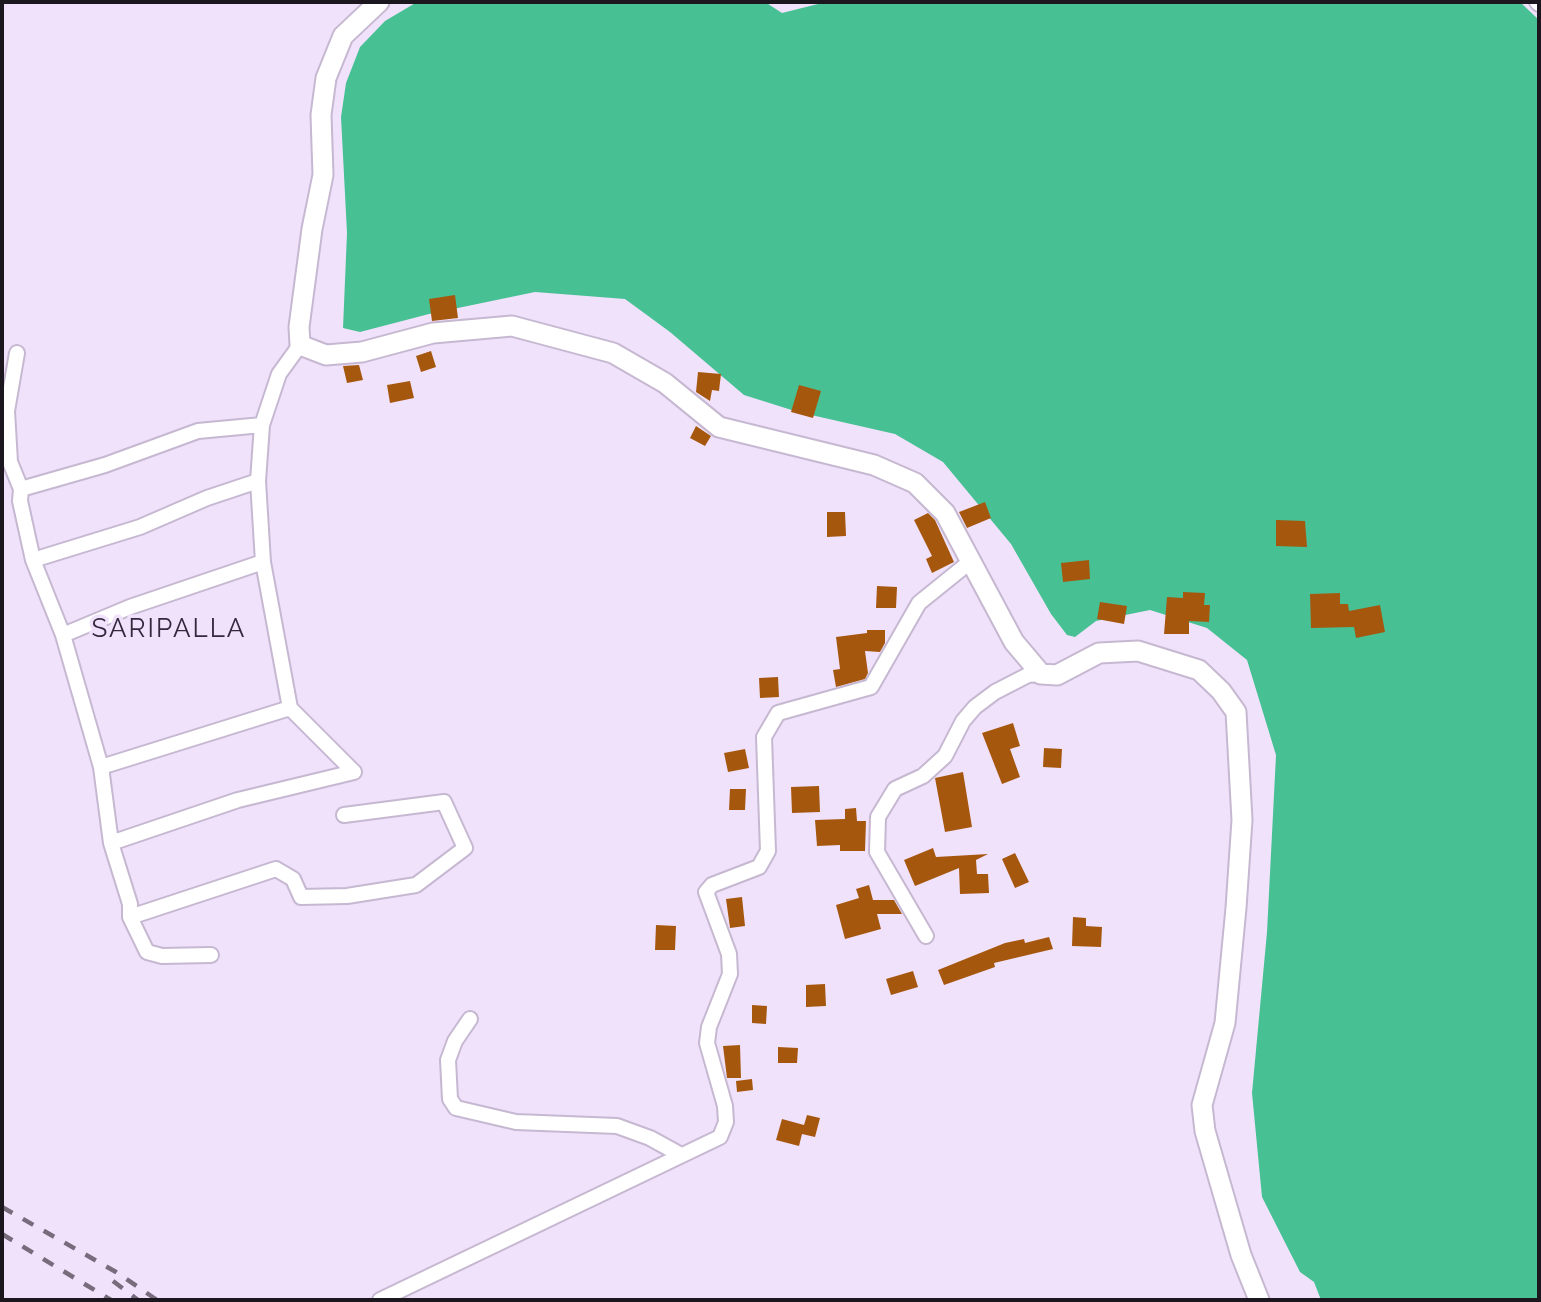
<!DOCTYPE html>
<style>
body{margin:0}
#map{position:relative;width:1541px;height:1302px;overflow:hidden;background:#f1e2fc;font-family:Raleway,sans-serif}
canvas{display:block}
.frame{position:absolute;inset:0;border:4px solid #1c161f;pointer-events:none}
</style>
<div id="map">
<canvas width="1541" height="1302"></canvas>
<div class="frame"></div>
</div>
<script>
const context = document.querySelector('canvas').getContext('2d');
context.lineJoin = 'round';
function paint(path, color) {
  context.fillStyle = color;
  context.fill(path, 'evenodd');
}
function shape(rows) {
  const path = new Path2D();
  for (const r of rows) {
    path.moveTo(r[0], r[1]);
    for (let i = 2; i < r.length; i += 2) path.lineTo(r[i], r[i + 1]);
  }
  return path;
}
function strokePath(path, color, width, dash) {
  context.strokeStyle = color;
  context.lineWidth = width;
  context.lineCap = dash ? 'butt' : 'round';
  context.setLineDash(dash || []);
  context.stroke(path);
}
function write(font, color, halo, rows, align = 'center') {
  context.font = font + ' Raleway,sans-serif';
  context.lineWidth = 7;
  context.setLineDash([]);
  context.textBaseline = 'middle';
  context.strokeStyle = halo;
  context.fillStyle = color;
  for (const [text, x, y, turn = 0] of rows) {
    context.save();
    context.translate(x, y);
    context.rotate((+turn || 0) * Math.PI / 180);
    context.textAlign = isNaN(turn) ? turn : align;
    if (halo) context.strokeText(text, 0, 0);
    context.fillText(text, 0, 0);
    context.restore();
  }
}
paint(shape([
 [417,2,765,2,782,13,826,2,1520,2,1539,20,1539,1300,1321,1300,1314,1282,1300,1272,1262,1197,1252,1093,1267,932,1276,755,1247,660,1207,628,1150,610,1096,621,1075,637,1067,635,1051,614,1011,544,943,462,895,434,798,412,744,395,670,332,625,299,535,292,429,314,360,332,343,328,347,233,341,117,346,83,360,47,385,21]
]), '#47c193');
paint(shape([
 [455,295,458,318,432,321,429,299],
 [431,351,436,367,421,372,416,356],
 [359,365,363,380,347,383,343,366],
 [698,372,721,374,719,391,712,390,710,401,696,392],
 [410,381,414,398,390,403,387,385],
 [799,385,821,391,813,418,791,412],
 [696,426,711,436,705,446,690,438],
 [985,502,991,518,967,528,959,512],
 [827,512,845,512,846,536,827,537],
 [928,513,935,520,954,562,932,573,926,559,932,556,914,520],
 [1276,520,1305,521,1307,547,1276,546],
 [1089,560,1090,579,1063,582,1061,563],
 [877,586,897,587,896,608,876,608],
 [1183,592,1205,593,1204,605,1210,605,1209,622,1189,621,1189,634,1164,634,1167,597,1183,598],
 [1340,593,1340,604,1348,604,1349,611,1380,605,1385,632,1356,638,1354,627,1311,628,1310,594],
 [1100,602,1127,606,1124,624,1097,619],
 [867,630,885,630,885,643,880,652,865,651,868,673,865,679,836,687,833,670,840,669,836,637,867,633],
 [778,677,779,697,760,698,759,678],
 [1013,723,1020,746,1010,749,1020,777,1002,784,982,733],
 [1044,748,1062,749,1061,768,1043,767],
 [745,749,749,768,728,772,724,753],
 [963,772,972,827,945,832,935,778],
 [819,786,820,812,792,813,791,787],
 [730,789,746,789,745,810,729,810],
 [856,808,857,821,866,821,865,851,840,851,840,845,817,846,815,820,845,819,845,809],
 [933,848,936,857,988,854,976,860,977,874,988,874,989,893,960,894,959,868,915,886,904,860],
 [1015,853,1029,882,1015,888,1002,859],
 [869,885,873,900,894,900,902,914,877,914,881,929,845,939,836,905,859,898,856,889],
 [742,897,745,926,730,928,726,899],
 [1073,917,1086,918,1086,926,1102,927,1101,947,1072,946],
 [656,925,676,926,675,950,655,950],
 [1049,937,1053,949,994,963,995,967,944,985,938,970,1005,943,1024,939,1025,943],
 [913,971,918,987,891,995,886,979],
 [825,984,826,1006,806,1007,806,985],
 [752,1005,767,1006,766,1024,752,1023],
 [740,1045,741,1078,727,1078,723,1046],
 [778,1047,798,1048,797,1063,778,1063],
 [752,1079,753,1090,737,1092,736,1081],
 [807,1115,820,1118,815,1137,802,1134,799,1146,776,1140,782,1119,804,1125]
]), '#a6570e');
const minor = shape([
 [1537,2,1539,4],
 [300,345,279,374,262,425,258,481,263,562,290,708,354,772],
 [17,353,7,411,10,462,21,489,20,501,33,560,63,635,101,767,111,843,130,904,130,917,147,952,162,956,211,955],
 [21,489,105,465,198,431,262,425],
 [33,560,140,527,207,498,258,481],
 [63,635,130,607,263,562],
 [101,767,290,708],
 [111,843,238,800,354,772],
 [130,917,276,869,293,879,301,897,347,896,416,885,465,848,444,802,344,815],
 [926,936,877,852,878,817,895,789,923,776,945,756,963,721,975,707,995,692,1028,675,1041,674],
 [470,1019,455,1041,448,1060,450,1099,456,1108,516,1122,617,1126,650,1138,681,1155],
 [380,1300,720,1137,726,1122,725,1106,707,1043,709,1027,730,974,729,954,706,892,712,885,759,867,768,851,764,737,778,713,871,687,919,603,971,561]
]);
const tertiary = shape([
 [379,2,343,36,326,78,321,115,323,175,312,229,299,327,300,345,326,355,362,352,433,333,512,326,613,353,665,383,719,427,874,465,915,483,945,513,1014,642,1041,674,1057,675,1099,653,1138,651,1199,670,1221,691,1236,712,1242,820,1236,908,1225,1023,1202,1105,1205,1131,1241,1255,1259,1300]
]);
strokePath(minor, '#c6b8d1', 18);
strokePath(tertiary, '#c6b8d1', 23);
strokePath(minor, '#fff', 14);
strokePath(tertiary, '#fff', 19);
strokePath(shape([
 [2,1207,116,1272,157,1300],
 [2,1234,111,1300],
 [113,1281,138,1300]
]), '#766c7c', 4.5, [12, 12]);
context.letterSpacing = '2px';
write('26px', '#34293c', '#f1e2fc', [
 ["SARIPALLA",169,629]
]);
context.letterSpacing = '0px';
</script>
